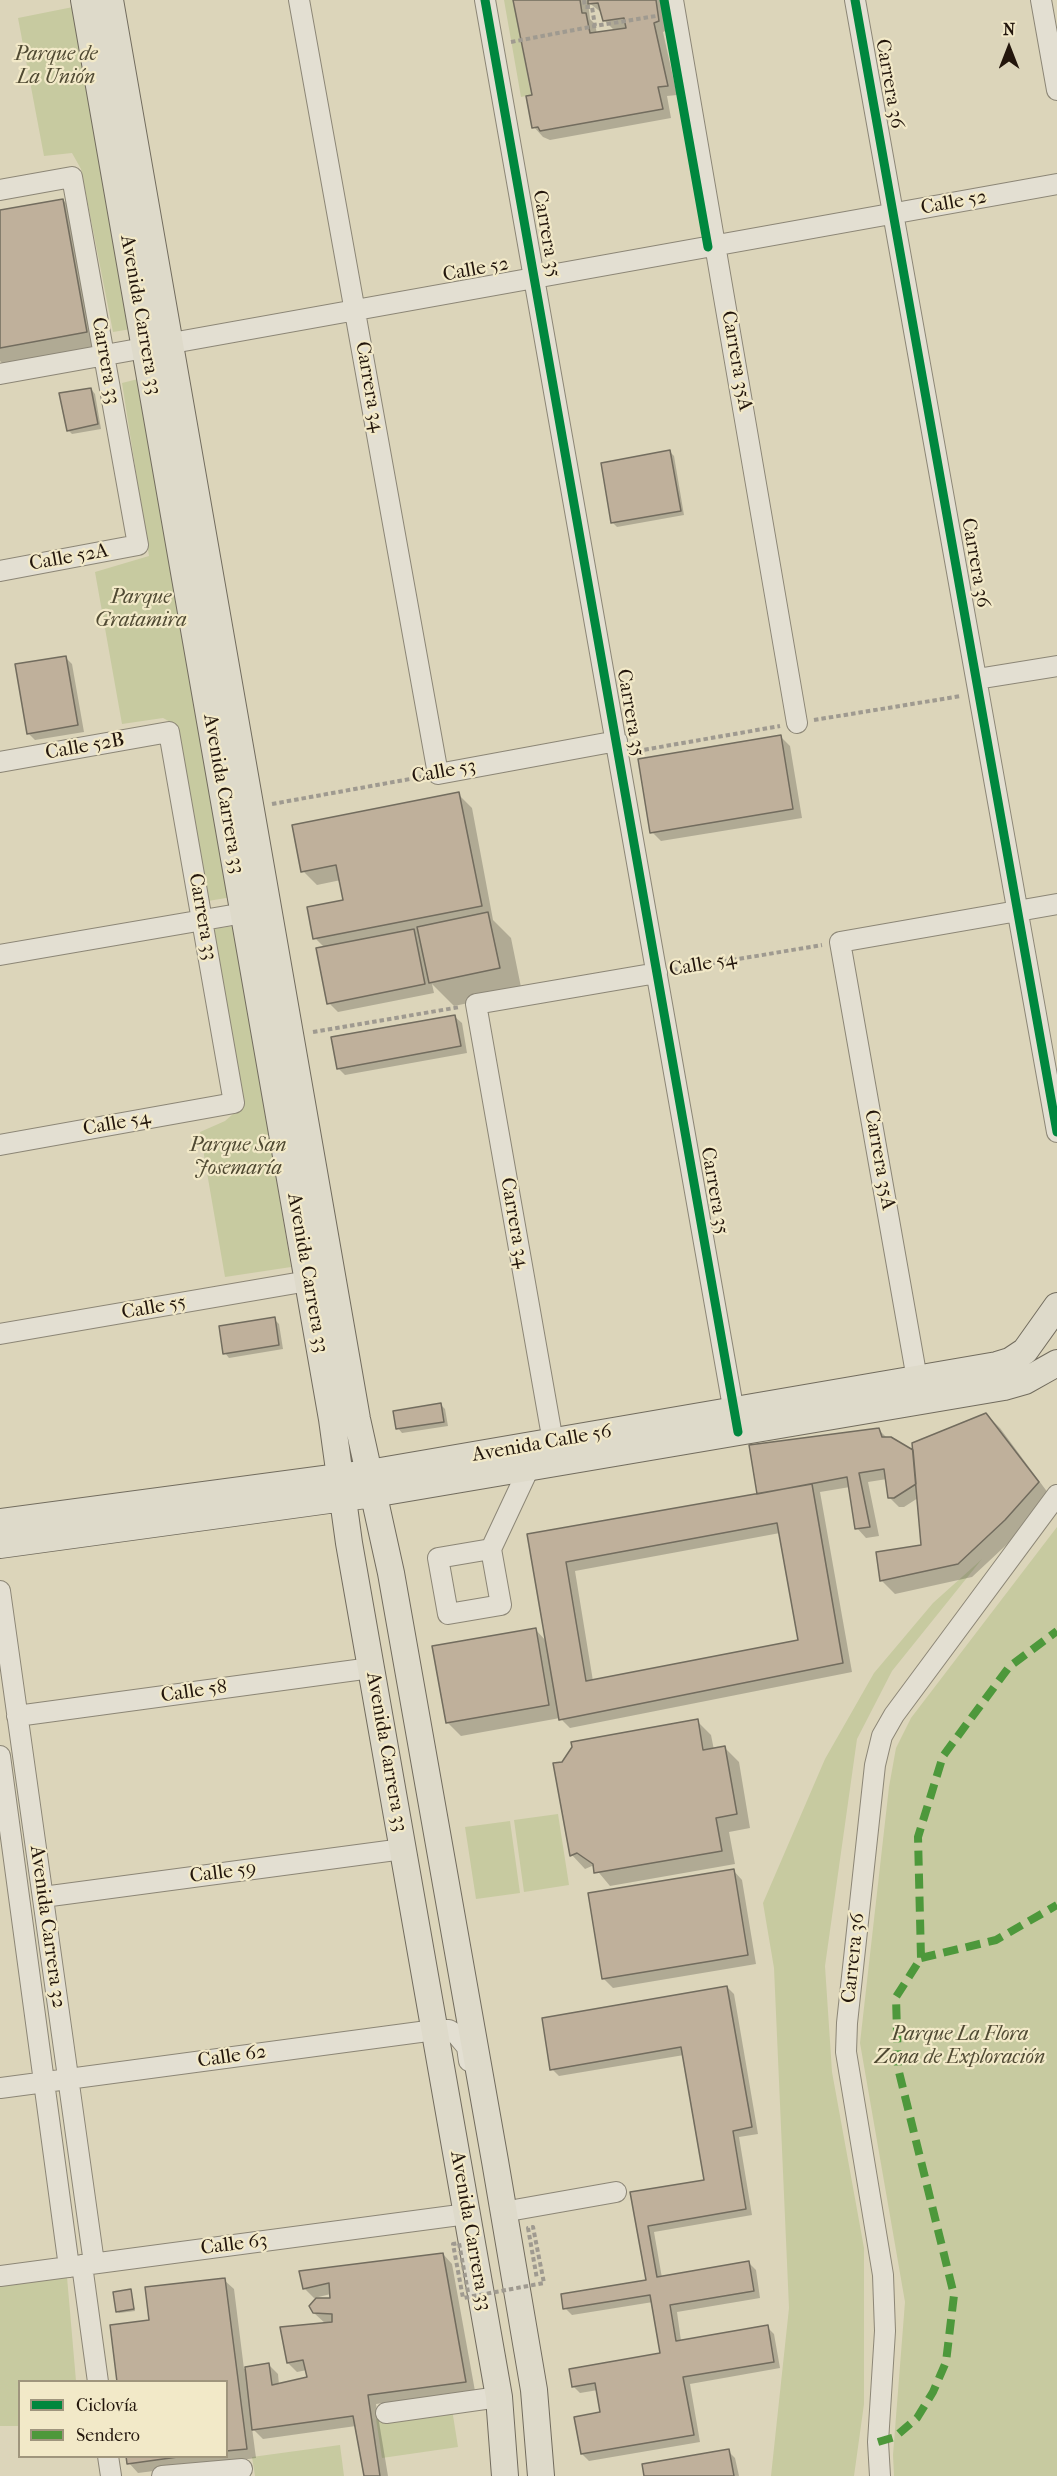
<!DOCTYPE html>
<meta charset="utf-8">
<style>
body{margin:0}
#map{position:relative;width:1057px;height:2476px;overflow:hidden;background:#dcd5ba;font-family:"IM FELL French Canon",serif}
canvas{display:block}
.legend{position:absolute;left:18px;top:2380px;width:210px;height:78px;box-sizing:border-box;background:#f2e9c8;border:2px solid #9f957d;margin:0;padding:8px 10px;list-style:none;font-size:18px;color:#23160c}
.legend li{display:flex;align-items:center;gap:12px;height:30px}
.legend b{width:30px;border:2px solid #9f957d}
.north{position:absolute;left:979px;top:18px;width:60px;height:60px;-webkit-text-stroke:4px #f2e9c8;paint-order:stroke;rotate:0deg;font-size:16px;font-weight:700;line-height:24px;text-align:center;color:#23160c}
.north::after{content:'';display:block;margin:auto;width:21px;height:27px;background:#23160c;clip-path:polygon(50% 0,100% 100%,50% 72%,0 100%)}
</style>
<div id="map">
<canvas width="1057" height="2476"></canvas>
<ul class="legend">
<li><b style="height:8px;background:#00873e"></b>Ciclovía</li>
<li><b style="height:8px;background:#4d983b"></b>Sendero</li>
</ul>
<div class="north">N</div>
</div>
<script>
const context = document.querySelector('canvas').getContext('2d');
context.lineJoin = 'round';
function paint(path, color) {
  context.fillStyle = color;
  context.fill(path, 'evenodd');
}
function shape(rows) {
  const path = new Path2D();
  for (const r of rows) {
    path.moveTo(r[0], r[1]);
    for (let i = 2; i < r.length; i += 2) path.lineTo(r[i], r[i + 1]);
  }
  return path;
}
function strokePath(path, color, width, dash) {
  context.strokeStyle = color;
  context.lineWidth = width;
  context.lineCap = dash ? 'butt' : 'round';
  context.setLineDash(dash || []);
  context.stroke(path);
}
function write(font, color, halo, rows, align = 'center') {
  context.font = font + ' "IM FELL French Canon",serif';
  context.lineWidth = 4.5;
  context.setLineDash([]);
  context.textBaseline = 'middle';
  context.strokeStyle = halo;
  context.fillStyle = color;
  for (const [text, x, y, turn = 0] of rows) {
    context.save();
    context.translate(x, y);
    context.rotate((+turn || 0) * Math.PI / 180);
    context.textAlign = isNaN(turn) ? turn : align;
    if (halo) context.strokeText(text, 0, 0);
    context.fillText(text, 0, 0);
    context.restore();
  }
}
paint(shape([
 [504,0,513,0,531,95,521,97],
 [73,7,131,329,113,332,81,169,72,153,44,156,18,18],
 [138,379,232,897,208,901,176,725,163,718,122,724,95,572,149,556,122,383],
 [234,926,291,1267,225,1277,200,1132,225,1121,241,1107,214,929],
 [1057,1527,1057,2476,894,2476,893,2455,905,2302,860,2043,889,1787,896,1748,911,1718],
 [982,1559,892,1671,857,1739,825,1966,832,2072,864,2248,864,2404,854,2476,771,2476,789,2308,774,1968,763,1903,825,1759,874,1673,933,1603],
 [558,1814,569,1885,524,1892,514,1820],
 [510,1821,520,1893,476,1899,465,1827],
 [67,2277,76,2381,20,2382,19,2426,0,2426,0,2286],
 [452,2409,458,2447,382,2458,376,2419],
 [340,2445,344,2476,255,2476,252,2457]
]), '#c7caa0');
paint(shape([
 [514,0,663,0,668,30,663,32,677,95,667,96,671,118,550,140,543,137,534,127,533,96],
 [588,2,602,13,604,20,615,31,597,34,595,24,590,19],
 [63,200,86,224,110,356,13,374,0,361,0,212],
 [91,389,95,394,101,429,72,434,68,430],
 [670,452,674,456,684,515,617,527,613,523],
 [65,657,72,664,84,732,35,740,28,733],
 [781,737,790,746,802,818,661,841,652,832],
 [458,794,472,808,493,920,511,938,522,992,454,1006,432,984,434,993,338,1012,329,1003,325,948,315,938,345,901,341,880,317,885,303,871],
 [455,1017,462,1023,467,1053,345,1075,338,1068],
 [274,1319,279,1324,283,1349,229,1358,225,1353],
 [441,1405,445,1409,448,1426,402,1433,398,1428],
 [986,1414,1000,1428,1051,1497,1018,1534,972,1577,895,1594,882,1581,922,1546,918,1498,904,1507,899,1507,890,1498,887,1479,868,1482,879,1536,866,1538,857,1528,850,1487,820,1492,852,1672,570,1728,560,1718,461,1736,447,1722,535,1629,547,1642,529,1536,759,1495,879,1430,887,1438,912,1451],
 [780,1533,799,1641,593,1681,575,1571],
 [697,1721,711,1735,714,1750,725,1748,739,1762,750,1828,729,1832,735,1864,610,1886,595,1868,592,1866,585,1869,572,1855],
 [733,1870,742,1880,756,1964,613,1988,603,1978],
 [727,1987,734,1994,758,2134,739,2137,752,2215,654,2232,662,2278,749,2263,756,2270,760,2298,677,2312,681,2341,767,2327,774,2334,780,2368,690,2384,700,2442,589,2461,582,2454,576,2418,602,2413,598,2390,580,2393,573,2386,662,2354,653,2302,572,2315,565,2308,647,2281,632,2194,706,2181,684,2055,559,2076,552,2069],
 [443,2254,452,2264,475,2391,376,2404,388,2476,365,2476,356,2426,263,2439,252,2428,256,2458,138,2473,129,2463,128,2456,226,2456,226,2382,151,2322,224,2280,234,2289,244,2369,269,2365,278,2374,279,2385,308,2378,307,2370,297,2372,288,2363,326,2324,314,2313,332,2300,331,2294,314,2298,304,2288],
 [130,2290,135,2311,119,2313,117,2311],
 [728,2451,735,2458,739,2476,645,2476]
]), '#0003');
const building = shape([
 [513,0,580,0,582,13,586,13,590,33,626,28,624,18,603,21,598,3,588,4,588,0,656,0,659,21,654,23,668,86,658,87,663,109,540,131,538,127,532,128,526,96,532,95,513,0],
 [63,199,87,332,0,348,0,210,63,199],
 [91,388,98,424,67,431,59,393,91,388],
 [670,450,681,511,611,523,601,463,670,450],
 [66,656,78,725,27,734,15,664,66,656],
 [781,735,793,809,650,833,638,759,781,735],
 [459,792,482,906,313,939,307,907,343,900,336,865,301,872,292,825,459,792],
 [488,912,500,968,429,983,417,927,488,912],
 [414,929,425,984,327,1004,316,948,414,929],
 [455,1015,461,1046,337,1069,331,1037,455,1015],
 [275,1317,279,1345,223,1354,219,1326,275,1317],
 [441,1403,444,1422,396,1429,393,1411,441,1403],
 [986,1413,1039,1482,1005,1520,958,1564,880,1581,876,1552,921,1545,912,1443,986,1413],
 [879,1428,882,1437,891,1437,913,1450,916,1484,894,1498,888,1498,884,1469,859,1473,870,1527,855,1529,847,1477,757,1494,749,1445,879,1428],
 [812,1484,843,1663,559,1720,527,1534,812,1484],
 [777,1523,798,1640,586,1681,566,1562,777,1523],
 [536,1628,549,1705,446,1723,432,1646,536,1628],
 [698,1719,703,1750,725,1746,737,1814,716,1818,722,1851,594,1873,593,1864,577,1853,570,1856,553,1763,562,1762,572,1747,571,1742,698,1719],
 [734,1869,748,1955,602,1979,588,1893,734,1869],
 [727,1986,752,2127,733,2131,746,2209,648,2226,657,2277,749,2261,754,2291,670,2305,676,2341,768,2325,774,2362,683,2377,694,2435,581,2454,574,2417,600,2412,595,2383,572,2387,569,2369,660,2353,650,2295,563,2309,561,2294,646,2280,630,2192,704,2180,681,2047,550,2070,542,2018,727,1986],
 [443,2253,466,2382,368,2395,380,2476,364,2476,353,2416,252,2430,245,2367,269,2363,272,2385,307,2377,303,2360,287,2363,280,2327,332,2322,332,2314,313,2313,309,2306,316,2298,330,2298,329,2283,303,2289,299,2271,443,2253],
 [225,2278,247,2449,226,2451,226,2382,117,2382,110,2325,149,2320,145,2287,225,2278],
 [131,2289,134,2309,116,2312,113,2292,131,2289],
 [729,2449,734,2476,644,2476,642,2464,729,2449],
 [126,2456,185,2456,127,2464,126,2456]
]);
paint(building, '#bfb09b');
strokePath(building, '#726c5e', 1.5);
const minor = shape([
 [299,0,438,774,617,741],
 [485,0,736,1424],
 [673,0,797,723],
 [855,0,1057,1132],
 [1041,0,1057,90],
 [0,190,72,177,138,545,0,571],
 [0,374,1057,184],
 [977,679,1057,666],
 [0,762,169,732,234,1103,0,1145],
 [0,955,244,913],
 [0,1334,308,1281],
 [917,1379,840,942,1057,904],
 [553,1442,476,1004,657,973],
 [491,1549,501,1605,448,1614,438,1558,491,1549],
 [491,1549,529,1468],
 [0,1591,94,2263],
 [17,1716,371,1668],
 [0,1756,69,2267],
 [43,1897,403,1849],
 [0,2088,435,2030,449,2030,457,2035,467,2047,469,2061],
 [503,2212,616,2192],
 [82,2265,98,2382],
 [0,2276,467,2214],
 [386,2413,499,2397],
 [108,2456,111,2476],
 [162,2476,242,2469],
 [880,2476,878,2442,885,2331,883,2275,846,2052,847,2023,875,1765,882,1736,894,1715,1057,1495]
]);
const major = shape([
 [84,0,332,1419,349,1543,499,2397,505,2476],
 [110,0,357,1419,391,1573,495,2161,534,2390,541,2476],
 [0,1522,369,1473,997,1365,1010,1361,1025,1351,1057,1306],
 [0,1545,373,1494,1004,1387,1025,1381,1057,1363]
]);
strokePath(minor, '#8c8676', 22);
strokePath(major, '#726c5e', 28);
strokePath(shape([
 [584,0,585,7,592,7,595,26,656,16],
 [511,42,595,26],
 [814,720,961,696],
 [637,751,780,726],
 [272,804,421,777],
 [673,970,822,945],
 [313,1032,460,1007]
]), '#9f9a90', 4, [4.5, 3]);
strokePath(minor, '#e3dfd2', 20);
strokePath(major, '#dedaca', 26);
strokePath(shape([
 [468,2292,459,2243,453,2244,463,2298,544,2283,533,2227,528,2228,537,2279]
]), '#9f9a90', 4, [4.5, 3]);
strokePath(shape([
 [921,1958,996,1940,1057,1905],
 [878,2442,895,2437,917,2418,933,2392,946,2362,954,2295,898,2068,896,1997,921,1958,918,1837,943,1756,1009,1667,1057,1631]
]), '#4d983b', 8, [15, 8]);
strokePath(shape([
 [485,0,738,1432],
 [664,0,708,247],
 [855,0,1057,1132]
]), '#00873e', 9);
write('italic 20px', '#4f4932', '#f2e9c8', [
 ["Parque de",56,55],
 ["La Unión",56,78],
 ["Parque",141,598],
 ["Gratamira",141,621],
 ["Parque San",238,1146],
 ["Josemaría",238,1169],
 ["Parque La Flora",960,2035],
 ["Zona de Exploración",960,2058]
]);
write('20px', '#23160c', '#f2e9c8', [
 ["Carrera 36",889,84,80],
 ["Calle 52",954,203,-10],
 ["Carrera 35",546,234,80],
 ["Calle 52",476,270,-10],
 ["Avenida Carrera 33",140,315,80],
 ["Carrera 33",105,361,80],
 ["Carrera 35A",736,361,80],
 ["Carrera 34",369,387,80],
 ["Calle 52A",69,558,-10],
 ["Carrera 36",975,563,80],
 ["Carrera 35",630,713,80],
 ["Calle 52B",85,747,-10],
 ["Calle 53",444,772,-10],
 ["Avenida Carrera 33",223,794,80],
 ["Carrera 33",202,917,80],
 ["Calle 54",703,965,-10],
 ["Calle 54",117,1124,-10],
 ["Carrera 35A",879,1160,80],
 ["Carrera 35",714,1191,80],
 ["Carrera 34",514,1223,80],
 ["Avenida Carrera 33",307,1273,80],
 ["Calle 55",154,1308,-10],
 ["Avenida Calle 56",542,1444,-10],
 ["Calle 58",194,1692,-8],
 ["Avenida Carrera 33",386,1752,80],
 ["Calle 59",223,1873,-7],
 ["Avenida Carrera 32",47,1927,82],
 ["Carrera 36",854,1958,-84],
 ["Calle 62",232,2057,-8],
 ["Avenida Carrera 33",470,2231,80],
 ["Calle 63",234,2245,-7]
]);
</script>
